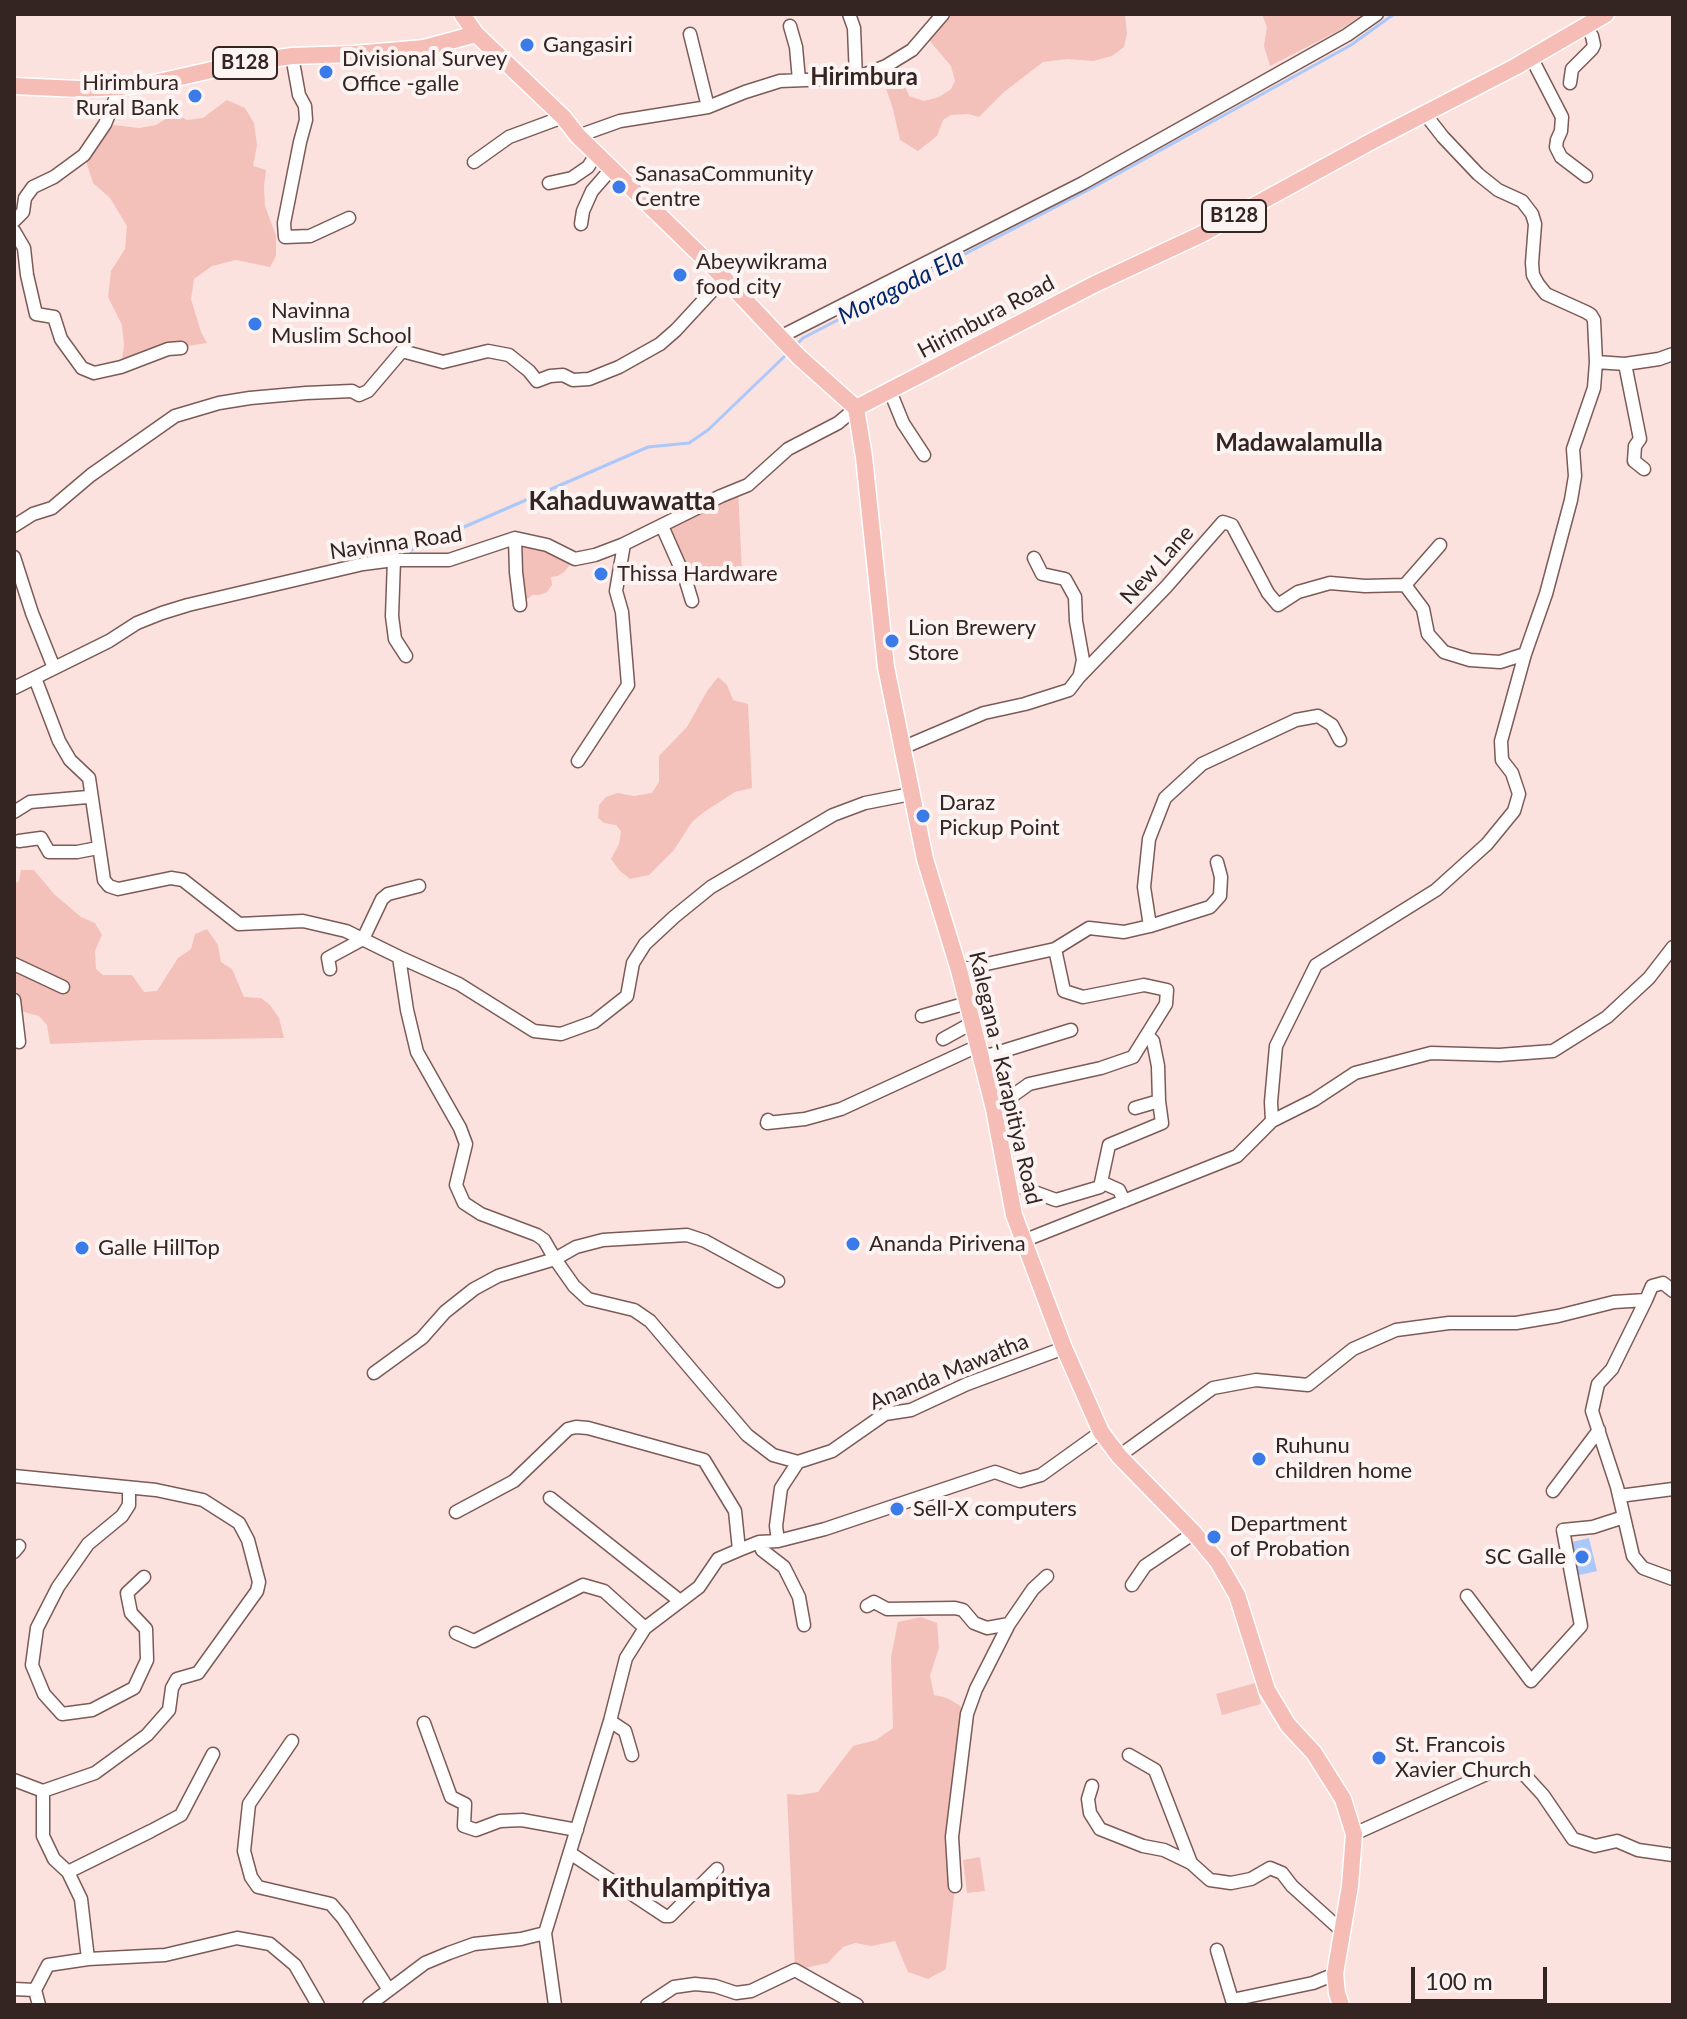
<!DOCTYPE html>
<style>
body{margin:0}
#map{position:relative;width:1687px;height:2019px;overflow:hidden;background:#fbe2df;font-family:Lato,sans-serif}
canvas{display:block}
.frame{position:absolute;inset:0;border:16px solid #342523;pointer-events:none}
.scale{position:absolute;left:1411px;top:1967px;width:136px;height:36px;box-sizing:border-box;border:4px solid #342523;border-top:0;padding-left:10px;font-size:24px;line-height:28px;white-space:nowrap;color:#342523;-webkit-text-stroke:6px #fcf4f3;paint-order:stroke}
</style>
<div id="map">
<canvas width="1687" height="2019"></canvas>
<div class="frame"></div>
<div class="scale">100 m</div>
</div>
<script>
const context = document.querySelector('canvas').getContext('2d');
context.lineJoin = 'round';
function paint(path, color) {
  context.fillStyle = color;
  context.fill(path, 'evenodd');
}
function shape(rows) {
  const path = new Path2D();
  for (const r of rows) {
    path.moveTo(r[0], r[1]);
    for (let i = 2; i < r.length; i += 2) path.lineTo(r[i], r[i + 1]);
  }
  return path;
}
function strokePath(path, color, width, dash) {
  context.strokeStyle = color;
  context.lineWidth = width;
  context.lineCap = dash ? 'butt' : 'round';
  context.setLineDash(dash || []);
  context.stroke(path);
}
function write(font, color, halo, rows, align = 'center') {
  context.font = font + ' Lato,sans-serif';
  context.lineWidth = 8;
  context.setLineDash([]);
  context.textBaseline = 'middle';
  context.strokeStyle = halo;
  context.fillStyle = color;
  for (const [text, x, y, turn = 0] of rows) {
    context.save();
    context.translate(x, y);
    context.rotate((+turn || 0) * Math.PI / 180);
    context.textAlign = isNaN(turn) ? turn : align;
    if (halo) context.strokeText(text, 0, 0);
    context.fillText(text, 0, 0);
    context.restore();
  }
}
paint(shape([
 [947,14,1125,14,1127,34,1124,47,1112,56,1093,61,1067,59,1043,62,1004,92,979,117,968,114,951,115,943,120,937,136,918,151,900,140,893,109,882,77,886,70,896,72,903,81,909,96,924,101,939,97,951,89,955,81,951,66,929,40,929,34],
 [1262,14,1363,14,1338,31,1270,66,1264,46,1267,27],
 [227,100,245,108,254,123,257,145,253,166,266,170,264,186,265,206,276,236,276,256,270,267,236,260,212,266,194,279,191,299,201,332,207,343,168,349,121,367,124,345,122,325,108,297,111,271,125,249,127,226,110,198,93,183,84,155,105,124,139,128,156,125,175,113,187,120,203,118],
 [738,489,742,571,725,578,704,581,685,578,662,526],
 [515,538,575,559,564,572,558,576,551,577,552,585,547,592,539,595,532,595,520,605],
 [718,677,727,685,733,700,748,704,752,788,735,792,704,812,692,822,674,850,649,875,630,879,620,871,611,859,619,844,621,831,616,825,604,823,598,818,599,805,606,797,618,793,634,796,652,793,659,782,659,756,687,727,707,691],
 [21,870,34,870,54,894,81,917,95,923,102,935,95,951,96,969,103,975,132,975,144,992,157,991,178,958,191,949,195,934,207,929,218,945,221,962,232,969,244,997,261,998,270,1005,279,1018,284,1038,148,1040,50,1044,47,1025,39,1016,16,1010,14,1000,14,884,19,881],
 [921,1617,937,1623,939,1648,930,1675,934,1695,947,1698,959,1705,967,1714,952,1837,955,1886,946,1969,928,1979,908,1972,895,1941,872,1946,855,1943,843,1947,828,1963,795,1970,787,1794,799,1795,818,1792,853,1746,876,1740,893,1728,891,1657,898,1622],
 [1255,1683,1261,1704,1222,1715,1216,1694],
 [980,1857,985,1891,967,1893,963,1860]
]), '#f4c1ba');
paint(shape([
 [1589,1538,1597,1571,1575,1576,1568,1543]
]), '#aac8f9');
strokePath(shape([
 [795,346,803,338,1092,188,1351,45,1394,14],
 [411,550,648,447,689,443,708,430,787,354]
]), '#aac8f9', 3);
const minor = shape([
 [849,14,854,28,856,78],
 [790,26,796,47,799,80],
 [690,34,708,107],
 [292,56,299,95,305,106,306,120,300,142,284,223,285,237,310,236,349,218],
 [1531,57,1562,117,1561,131,1557,140,1556,147,1561,157,1586,176],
 [1570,83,1572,69,1592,49,1594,45,1592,36,1585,25],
 [578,136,620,121,708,107,745,92,780,81,856,78,886,66,912,50,943,14],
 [474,162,509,137,563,117],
 [549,183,572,178,588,167,597,153],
 [14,221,23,212,25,198,33,187,54,177,84,155,105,124,120,87],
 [581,224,583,211,592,191,612,168],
 [14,231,24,248,27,275,36,314,54,317,61,339,82,368,94,373,121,367,168,349,181,348],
 [780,337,1083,183,1347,35,1377,14],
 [1596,362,1625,364,1659,359,1673,354],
 [1625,364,1640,439,1635,446,1634,461,1644,469],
 [890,391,903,423,924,455],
 [14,526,33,514,52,508,91,475,175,416,219,403,250,398,306,393,352,391,359,395,368,391,402,351,443,362,488,351,509,355,529,371,537,381,550,376,563,375,573,380,589,379,619,367,660,344,676,330,724,278],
 [662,526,685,578,692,601],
 [515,538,516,572,520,605],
 [14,557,32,613,52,663,56,667],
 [1034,558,1042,574,1065,579,1075,597,1076,621,1083,660,1080,674],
 [394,560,392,616,395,639,406,656],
 [1405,585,1440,545],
 [35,678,59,741,70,760,89,778,104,880,109,886,118,889,171,878,183,880,239,924,303,921,346,931,399,957,407,1010,417,1052,460,1128,466,1144,456,1185,464,1203,481,1214,537,1235,544,1240,555,1259,574,1286,588,1299,634,1310,650,1321,747,1435,773,1455,798,1462],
 [14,688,109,641,137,623,162,613,188,605,363,564,394,560,449,560,515,538,547,545,575,559,595,555,624,544,721,496,748,485,788,449,838,423,856,408],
 [902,748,984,713,1025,704,1069,690,1079,677,1166,587,1223,522,1232,525,1268,593,1278,605,1298,592,1330,583,1365,586,1405,585,1423,609,1428,634,1444,652,1470,660,1500,662,1525,654],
 [578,761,628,685,622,612,616,591,624,544],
 [14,812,30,802,88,797,91,795],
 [19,841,41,838,49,852,77,852,98,848],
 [1150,926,1210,907,1220,896,1221,877,1217,862],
 [399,957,459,984,534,1031,561,1034,594,1022,627,996,633,963,645,944,674,917,711,887,833,815,865,803,911,794],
 [14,964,63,987],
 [330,969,328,958,363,939,382,899,388,894,419,886],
 [959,970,1055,949],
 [14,1000,19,1042],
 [922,1016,967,1003],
 [943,1039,972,1023],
 [980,1053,990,1055,1071,1030],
 [1135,1108,1159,1101],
 [994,1109,1029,1084,1101,1068,1133,1057,1166,1004,1167,990,1144,985,1083,997,1064,991,1055,949,1089,928,1124,932,1150,926,1144,887,1149,839,1165,798,1202,764,1296,720,1318,716,1332,725,1340,740],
 [768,1120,767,1123,805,1119,841,1109,978,1046],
 [1272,1121,1271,1102,1276,1046,1316,965,1436,890,1487,844,1514,811,1519,794,1512,773,1502,760,1501,741,1525,654,1546,594,1571,500,1575,476,1573,449,1594,388,1596,362,1594,320,1591,315,1586,312,1546,294,1538,284,1533,275,1532,263,1535,224,1532,214,1522,201,1498,190,1478,174,1443,137,1425,114],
 [1007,1182,1056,1200,1100,1187,1109,1145,1162,1123,1159,1101,1158,1066,1153,1041,1147,1035],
 [1101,1182,1119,1190,1124,1201],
 [1023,1241,1237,1156,1272,1121,1314,1100,1355,1073,1431,1053,1499,1055,1553,1051,1607,1017,1649,978,1673,947],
 [1646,1300,1612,1369,1598,1384,1592,1411,1617,1487,1633,1556,1643,1568,1673,1579],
 [374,1373,422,1338,445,1312,474,1289,498,1276,555,1259,576,1247,603,1240,687,1235,705,1241,778,1281],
 [1119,1456,1213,1388,1256,1380,1308,1385,1353,1349,1396,1330,1449,1323,1516,1323,1558,1316,1614,1302,1646,1300,1652,1286,1663,1283,1673,1291],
 [14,1476,156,1490,203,1500,239,1523,248,1540,259,1582,257,1591,198,1673,177,1679,172,1688,169,1710,147,1735,95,1773,43,1791,43,1836,54,1859,68,1872,81,1899,88,1959],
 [129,1488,129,1505,122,1516,88,1544,58,1587,37,1628,32,1665,44,1694,62,1714,92,1710,134,1688,147,1660,146,1629,131,1613,127,1593,144,1577],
 [1553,1491,1599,1430],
 [1619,1496,1673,1489],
 [550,1498,680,1601],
 [456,1512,514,1481,568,1429,576,1427,588,1428,704,1460,735,1511,739,1550],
 [778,1541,776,1526,781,1488,798,1462,832,1451,885,1414,911,1410,967,1384,1064,1348],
 [759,1542,762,1550,784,1567,799,1597,804,1625],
 [14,1552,19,1546],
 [1132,1585,1145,1566,1194,1533],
 [1467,1596,1531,1681,1581,1626,1563,1530,1593,1527,1624,1517],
 [867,1606,874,1602,887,1609,955,1608,963,1610,974,1623,987,1628,1009,1624],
 [456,1633,474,1641,583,1585,604,1591,645,1628],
 [610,1721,625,1731,632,1755],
 [424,1723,451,1797,465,1804,464,1826,476,1830,500,1821,522,1820,577,1830],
 [292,1741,249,1804,244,1851,251,1877,258,1887,331,1904,343,1918,389,1990],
 [1129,1755,1155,1770,1191,1863,1210,1880,1231,1883,1251,1879,1270,1868,1282,1873,1292,1886,1342,1931],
 [14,1780,43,1791],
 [1092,1786,1088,1799,1090,1813,1100,1829,1143,1846,1164,1850,1191,1863],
 [1354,1834,1491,1772,1521,1771,1543,1795,1573,1839,1595,1846,1617,1841,1638,1850,1673,1855],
 [570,1853,665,1916,670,1916,717,1869],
 [68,1872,151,1831,181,1815,213,1754],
 [955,1886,952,1837,967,1714,976,1689,1009,1624,1033,1589,1047,1576],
 [1217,1950,1232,2000,1313,1983,1335,1974],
 [14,1989,35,1990,39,2005],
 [35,1990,48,1965,88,1959,165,1955,237,1938,270,1944,295,1965,318,2005],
 [369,2005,425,1963,449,1953,474,1944,521,1939,545,1933],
 [555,2005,545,1933,610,1721,626,1658,645,1628,699,1587,718,1559,739,1550,759,1542,778,1541,825,1529,995,1472,1020,1481,1041,1475,1101,1432],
 [647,2005,674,1987,695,1984,715,1986,736,1993,751,1991,795,1970,857,2005]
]);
const major = shape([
 [462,14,476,34,563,117,578,136,724,278,799,357,856,408],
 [14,86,79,89,120,87,154,83,238,64,292,56,354,54,424,48,476,34],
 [856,408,864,457,886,667,925,859,959,970,994,1109,1014,1215,1064,1348,1101,1432,1119,1456,1194,1533,1218,1562,1237,1595,1267,1690,1288,1725,1314,1753,1343,1799,1354,1834,1350,1886,1335,1974,1337,1993,1341,2005],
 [856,408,1095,284,1202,234,1372,141,1515,67,1606,14]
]);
strokePath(minor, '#7c5a56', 15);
strokePath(major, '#fff', 19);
strokePath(minor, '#fff', 12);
strokePath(major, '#f6bcb6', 16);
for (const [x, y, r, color] of [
 [527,45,8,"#3b7be9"],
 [326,72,8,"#3b7be9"],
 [195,96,8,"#3b7be9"],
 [619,187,8,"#3b7be9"],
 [680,275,8,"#3b7be9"],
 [255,324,8,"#3b7be9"],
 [601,574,8,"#3b7be9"],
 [892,641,8,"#3b7be9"],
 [923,816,8,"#3b7be9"],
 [853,1244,8,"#3b7be9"],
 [82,1248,8,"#3b7be9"],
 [1259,1459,8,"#3b7be9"],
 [897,1509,8,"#3b7be9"],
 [1214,1537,8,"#3b7be9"],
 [1582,1557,8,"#3b7be9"],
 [1379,1758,8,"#3b7be9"]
]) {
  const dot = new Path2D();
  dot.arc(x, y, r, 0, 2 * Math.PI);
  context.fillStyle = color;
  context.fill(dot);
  strokePath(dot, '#fcf4f3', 3);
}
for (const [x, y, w] of [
 [245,63,64],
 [1234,216,64]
]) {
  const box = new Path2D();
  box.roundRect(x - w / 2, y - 16, w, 32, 6);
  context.fillStyle = '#fcf4f3';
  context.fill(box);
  strokePath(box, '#342523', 2);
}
write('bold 20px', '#342523', null, [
 ["B128",245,63],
 ["B128",1234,216]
]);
write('22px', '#342523', '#fcf4f3', [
 ["Gangasiri",543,45],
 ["Divisional Survey",342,59],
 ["Office -galle",342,84],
 ["Hirimbura",179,83,"right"],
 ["Rural Bank",179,108,"right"],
 ["SanasaCommunity",635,174],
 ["Centre",635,199],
 ["Abeywikrama",696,262],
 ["food city",696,287],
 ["Navinna",271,311],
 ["Muslim School",271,336],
 ["Thissa Hardware",617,574],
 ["Lion Brewery",908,628],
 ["Store",908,653],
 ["Daraz",939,803],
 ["Pickup Point",939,828],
 ["Ananda Pirivena",869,1244],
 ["Galle HillTop",98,1248],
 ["Ruhunu",1275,1446],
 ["children home",1275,1471],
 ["Sell-X computers",913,1509],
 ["Department",1230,1524],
 ["of Probation",1230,1549],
 ["SC Galle",1566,1557,"right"],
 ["St. Francois",1395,1745],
 ["Xavier Church",1395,1770]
], 'left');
write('22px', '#342523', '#fcf4f3', [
 ["Hirimbura Road",986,317,-28],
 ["Navinna Road",396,543,-8],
 ["New Lane",1157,565,-48],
 ["Kalegana - Karapitiya Road",1005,1078,77],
 ["Ananda Mawatha",949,1372,-22]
]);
write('bold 24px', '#342523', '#fcf4f3', [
 ["Hirimbura",864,77],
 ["Madawalamulla",1299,443]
]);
write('italic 24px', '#01286c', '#fcf4f3', [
 ["Moragoda Ela",901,287,-27]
]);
write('bold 26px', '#342523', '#fcf4f3', [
 ["Kahaduwawatta",622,502],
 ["Kithulampitiya",686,1889]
]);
</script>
